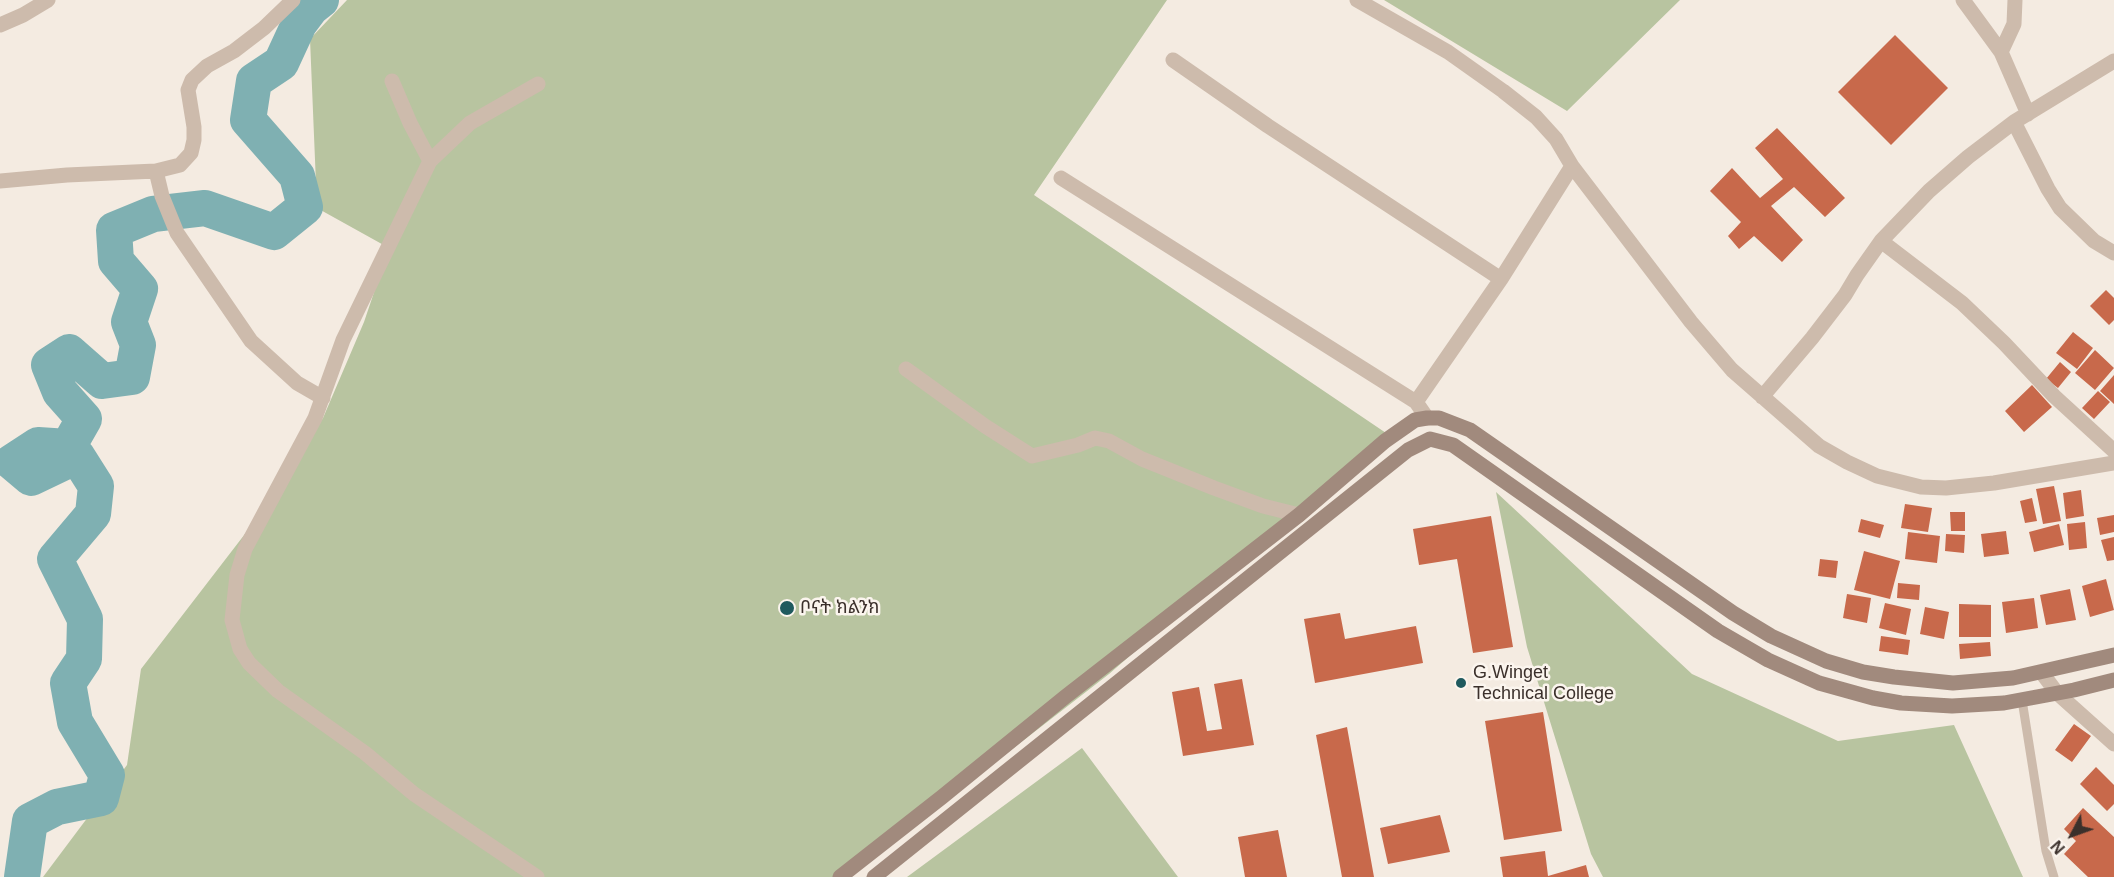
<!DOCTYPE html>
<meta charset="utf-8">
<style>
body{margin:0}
#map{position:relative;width:2114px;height:877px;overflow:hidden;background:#f4ebe1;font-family:Helvetica,sans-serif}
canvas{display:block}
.north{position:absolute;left:2042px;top:805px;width:60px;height:60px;-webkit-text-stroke:4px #fbf5ee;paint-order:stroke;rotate:229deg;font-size:16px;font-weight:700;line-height:24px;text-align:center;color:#3b302b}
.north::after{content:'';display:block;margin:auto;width:21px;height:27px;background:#3b302b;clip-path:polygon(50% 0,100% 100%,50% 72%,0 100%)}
</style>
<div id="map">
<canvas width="2114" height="877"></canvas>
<div class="north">N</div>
</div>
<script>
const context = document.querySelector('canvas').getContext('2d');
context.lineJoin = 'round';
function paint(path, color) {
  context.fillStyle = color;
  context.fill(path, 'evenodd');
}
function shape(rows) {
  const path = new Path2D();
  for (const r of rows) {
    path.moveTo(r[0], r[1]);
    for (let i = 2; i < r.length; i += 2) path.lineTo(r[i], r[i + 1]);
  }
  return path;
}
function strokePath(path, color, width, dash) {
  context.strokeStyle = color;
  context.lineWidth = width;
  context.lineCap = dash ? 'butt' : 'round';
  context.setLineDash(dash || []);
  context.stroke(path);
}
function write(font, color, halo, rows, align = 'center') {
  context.font = font + ' Helvetica,"Noto Sans Ethiopic",sans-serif';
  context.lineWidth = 5;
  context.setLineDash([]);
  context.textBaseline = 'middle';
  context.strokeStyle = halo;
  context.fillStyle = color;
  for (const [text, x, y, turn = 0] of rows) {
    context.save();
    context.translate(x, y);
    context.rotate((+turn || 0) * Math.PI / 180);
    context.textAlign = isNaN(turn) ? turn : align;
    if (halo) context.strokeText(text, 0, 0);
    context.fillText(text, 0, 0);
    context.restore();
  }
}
paint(shape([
 [347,0,1167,0,1034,195,1386,433,1109,674,944,802,839,877,43,877,127,765,141,669,258,517,323,418,364,322,389,248,317,208,310,39],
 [1384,0,1680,0,1567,111],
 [1496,492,1692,674,1838,741,1954,725,2023,877,1603,877,1591,854,1527,647],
 [1082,748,1178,877,907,877]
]), '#b8c4a0');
strokePath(shape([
 [22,877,30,821,57,807,101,798,107,775,75,722,68,683,84,659,85,619,55,559,93,514,96,486,77,456,31,478,12,462,38,445,68,447,84,419,60,392,49,365,69,352,102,381,132,377,138,345,129,322,140,289,116,261,114,230,153,214,205,208,274,232,305,207,297,176,248,120,254,81,281,63,299,24,311,8,321,0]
]), '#7fb0b2', 36);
paint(shape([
 [1895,35,1948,88,1891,145,1838,92],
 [1777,128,1845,198,1825,217,1794,187,1771,206,1803,240,1782,262,1754,236,1739,249,1728,236,1741,222,1710,191,1732,168,1760,198,1783,179,1755,148],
 [2106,290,2114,298,2114,320,2109,325,2090,306],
 [2073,332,2093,348,2077,369,2056,353],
 [2095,350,2114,368,2095,390,2075,373],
 [2060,362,2071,372,2058,388,2046,379],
 [2114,375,2114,404,2100,391],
 [2032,385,2052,407,2024,432,2005,411],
 [2098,391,2110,402,2094,419,2082,408],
 [2054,486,2061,521,2043,524,2036,489],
 [2081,490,2084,516,2066,519,2063,493],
 [2032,498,2037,521,2025,523,2020,501],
 [1905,504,1932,508,1928,532,1901,528],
 [1950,512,1965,512,1965,531,1951,531],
 [2114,515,2114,532,2100,535,2097,518],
 [1491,516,1513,647,1473,653,1457,559,1419,565,1413,529],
 [1861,519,1884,525,1880,538,1858,532],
 [2085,522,2087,548,2069,550,2067,524],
 [2059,524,2064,545,2034,552,2029,532],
 [2006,531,2009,554,1984,557,1981,534],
 [1908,532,1940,536,1937,563,1905,559],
 [1946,534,1965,535,1964,553,1945,551],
 [2114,537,2114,560,2107,561,2101,540],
 [1864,551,1900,561,1890,599,1854,590],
 [1820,559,1838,561,1836,578,1818,576],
 [2106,579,2114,610,2090,617,2082,586],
 [1898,583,1920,585,1919,600,1897,598],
 [2070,589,2076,620,2046,625,2040,595],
 [1847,594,1871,598,1867,623,1843,618],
 [2034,598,2038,628,2006,633,2002,602],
 [1885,603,1911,609,1906,635,1879,628],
 [1959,604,1991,605,1991,637,1959,637],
 [1925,607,1949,612,1944,639,1920,634],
 [1340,613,1345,639,1416,626,1423,663,1315,683,1304,619],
 [1881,636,1910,640,1908,655,1879,651],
 [1990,642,1991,656,1960,659,1959,644],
 [1242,679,1254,745,1183,756,1172,692,1199,687,1207,731,1222,729,1214,684],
 [1543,712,1562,831,1504,840,1485,721],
 [2074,724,2091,736,2072,762,2055,750],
 [1347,727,1374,877,1342,877,1316,735],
 [2096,767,2114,785,2114,804,2107,811,2080,784],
 [2083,808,2114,837,2114,877,2088,877,2064,854,2076,841,2064,829],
 [1440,815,1450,852,1388,864,1380,828],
 [1278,830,1287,877,1245,877,1238,837],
 [1545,851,1548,876,1586,865,1589,877,1503,877,1500,857]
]), '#c8694b');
strokePath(shape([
 [2022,700,2046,851,2054,877]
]), '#cdbbac', 9);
strokePath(shape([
 [1357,0,1448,52,1503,91,1536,117,1556,139,1572,166,1691,322,1732,370,1819,446,1847,462,1877,476,1921,487,1946,488,1994,483,2114,463],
 [1963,0,2001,52,2028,114],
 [0,25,23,15,48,0],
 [2001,52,2014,24,2015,0],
 [1173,60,1268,126,1501,279],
 [392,81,410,123,430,161],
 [2014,122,2048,189,2060,208,2094,241,2114,253],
 [156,171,162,196,177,233,251,341,297,383,323,398],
 [1061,178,1416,402,1427,418],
 [0,181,67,175,156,171,180,165,191,153,194,140,194,127,188,90,192,80,207,66,234,51,264,28,293,0],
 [1881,241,1962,303,2004,343,2054,396,2114,451],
 [906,369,985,426,1032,456,1078,445,1095,438,1109,441,1142,459,1214,488,1263,506,1299,515],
 [1762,397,1812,338,1845,295,1857,275,1881,241,1929,191,1968,157,2014,122,2114,61],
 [1416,402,1501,279,1572,166],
 [2042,673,2057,693,2114,744],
 [537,877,414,794,365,753,278,691,249,663,240,649,232,620,237,575,245,549,315,418,343,340,430,161,470,123,538,84]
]), '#cdbbac', 15);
strokePath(shape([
 [840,877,942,797,1065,697,1299,515,1385,441,1415,420,1427,418,1439,418,1470,430,1733,613,1771,636,1826,661,1863,672,1894,677,1953,683,2013,678,2114,655],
 [874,877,1408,450,1430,439,1453,445,1718,631,1768,660,1819,683,1873,698,1901,703,1952,706,2004,703,2074,690,2114,680]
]), '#a18a7d', 15);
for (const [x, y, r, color] of [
 [787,608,8,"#1f5a5e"],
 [1461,683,6,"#1f5a5e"]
]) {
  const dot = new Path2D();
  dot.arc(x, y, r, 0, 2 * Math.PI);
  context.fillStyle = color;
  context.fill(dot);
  strokePath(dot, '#fbf5ee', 2);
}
write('18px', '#3b302b', '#fbf5ee', [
 ["ቦናት ክልንክ",800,608],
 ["G.Winget",1473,673],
 ["Technical College",1473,694]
], 'left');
</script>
